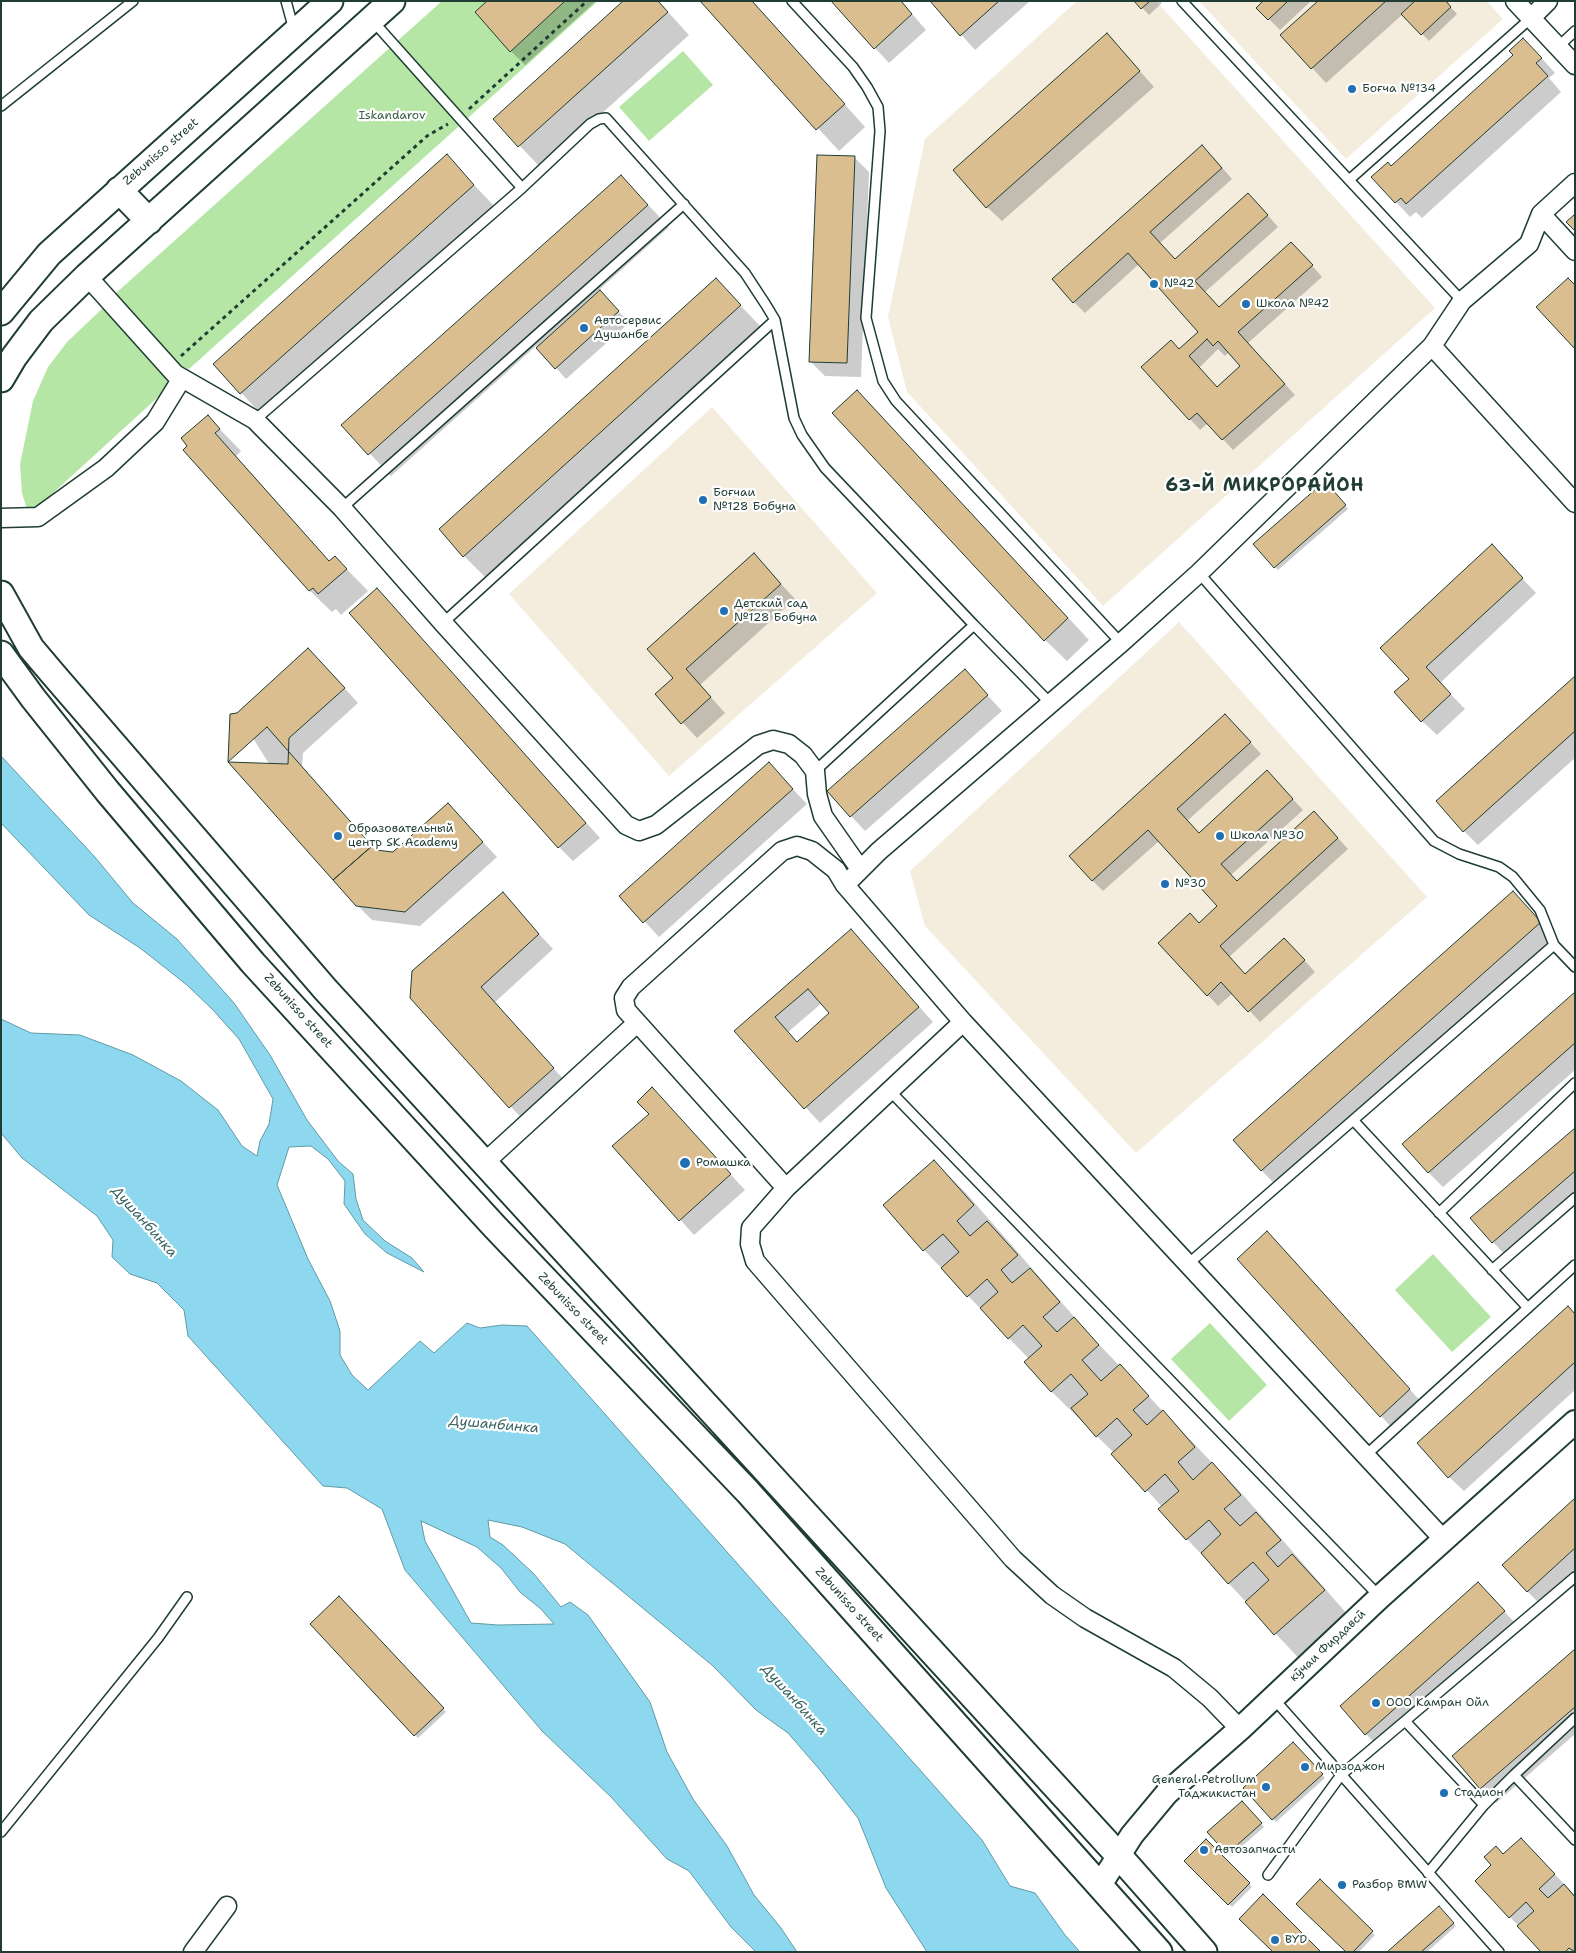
<!DOCTYPE html>
<meta charset="utf-8">
<style>
body{margin:0}
#map{position:relative;width:1576px;height:1953px;overflow:hidden;background:#fff;font-family:"Shantell Sans",sans-serif}
canvas{display:block}
.frame{position:absolute;inset:0;border:2px solid #1f3d34;pointer-events:none}
</style>
<div id="map">
<canvas width="1576" height="1953"></canvas>
<div class="frame"></div>
</div>
<script>
const context = document.querySelector('canvas').getContext('2d');
context.lineJoin = 'round';
function paint(path, color) {
  context.fillStyle = color;
  context.fill(path, 'evenodd');
}
function shape(rows) {
  const path = new Path2D();
  for (const r of rows) {
    path.moveTo(r[0], r[1]);
    for (let i = 2; i < r.length; i += 2) path.lineTo(r[i], r[i + 1]);
  }
  return path;
}
function strokePath(path, color, width, dash) {
  context.strokeStyle = color;
  context.lineWidth = width;
  context.lineCap = dash ? 'butt' : 'round';
  context.setLineDash(dash || []);
  context.stroke(path);
}
function write(font, color, halo, rows, align = 'center') {
  context.font = font + ' "Shantell Sans",sans-serif';
  context.lineWidth = 4.5;
  context.setLineDash([]);
  context.textBaseline = 'middle';
  context.strokeStyle = halo;
  context.fillStyle = color;
  for (const [text, x, y, turn = 0] of rows) {
    context.save();
    context.translate(x, y);
    context.rotate((+turn || 0) * Math.PI / 180);
    context.textAlign = isNaN(turn) ? turn : align;
    if (halo) context.strokeText(text, 0, 0);
    context.fillText(text, 0, 0);
    context.restore();
  }
}
paint(shape([
 [1077,1,1156,1,1435,308,1103,606,907,392,888,317,925,139],
 [1199,1,1487,1,1503,19,1346,159],
 [712,407,877,593,669,776,509,594],
 [1179,622,1427,897,1136,1153,925,926,910,871]
]), '#f4ecdd');
paint(shape([
 [442,1,598,1,189,369,166,360,115,294],
 [683,51,713,85,649,141,619,107],
 [104,307,166,378,168,388,29,515,22,493,20,464,33,401,48,367,67,342],
 [1433,1254,1491,1317,1452,1352,1395,1290],
 [1210,1323,1267,1385,1229,1421,1171,1359]
]), '#b6e6a5');
const water = shape([
 [1,756,94,856,133,903,177,939,234,1003,270,1055,307,1120,338,1161,353,1174,356,1199,363,1220,385,1241,412,1258,424,1272,387,1253,365,1234,344,1204,345,1181,328,1159,311,1146,289,1147,277,1185,308,1259,330,1301,340,1331,340,1355,352,1375,368,1390,420,1341,434,1353,467,1323,480,1328,502,1325,527,1326,982,1840,1010,1886,1035,1893,1065,1935,1080,1952,927,1952,886,1888,858,1818,820,1770,788,1733,756,1710,713,1666,565,1544,522,1527,488,1520,490,1537,503,1545,534,1574,561,1607,570,1602,588,1615,650,1702,667,1752,693,1799,727,1846,754,1895,781,1928,797,1952,756,1952,731,1927,689,1871,667,1859,611,1797,542,1731,405,1570,382,1509,347,1488,323,1486,188,1336,184,1310,157,1283,130,1274,112,1257,113,1240,97,1216,22,1158,1,1133,1,1019,31,1033,80,1035,133,1055,181,1081,218,1110,242,1146,257,1156,260,1141,269,1124,273,1099,239,1039,212,1009,187,985,140,948,89,915,1,823,1,756],
 [421,1521,477,1547,501,1568,520,1592,541,1609,554,1624,498,1625,471,1623,425,1541,421,1521]
]);
paint(water, '#8dd8ee');
strokePath(water, '#619aa4', 1);
paint(shape([
 [489,1,596,1,525,65,511,51],
 [658,1,689,35,541,168,494,119],
 [702,1,752,1,865,127,839,151],
 [901,1,926,30,889,63,875,48],
 [931,1,1030,1,975,50],
 [1136,1,1160,1,1162,3,1149,15],
 [1265,1,1311,1,1280,30,1258,8],
 [1320,1,1445,1,1457,14,1429,41,1403,14,1326,83,1282,35],
 [1121,50,1154,87,1002,221,987,207],
 [1538,54,1555,73,1549,78,1561,92,1422,218,1416,212,1410,217,1373,177,1391,167],
 [447,156,495,207,262,415,214,364],
 [854,157,869,172,861,377,825,376,810,361],
 [1213,157,1232,179,1160,243,1175,260,1259,205,1278,227,1205,292,1219,308,1302,254,1322,277,1248,343,1295,395,1233,450,1208,423,1200,430,1190,419,1180,351,1200,332,1139,264,1085,313,1074,302],
 [1218,349,1225,356,1229,352,1242,366,1217,388,1199,368],
 [621,176,669,227,599,290,629,323,566,379,536,346,391,476,343,425],
 [716,280,762,328,486,578,464,556],
 [879,414,1089,640,1067,661,1045,640],
 [208,417,241,451,236,456,330,562,335,557,368,591,341,615,336,609,332,612,310,591,185,450],
 [1328,486,1348,509,1278,570,1255,544],
 [754,555,795,599,700,685,725,713,697,738,656,694,675,678],
 [1506,561,1536,593,1440,683,1465,709,1437,735,1422,721,1411,679],
 [377,590,600,838,573,861,559,847],
 [323,664,358,703,303,753,302,767,377,852,394,854,448,805,497,857,420,926,372,920,357,905,238,714],
 [965,671,1002,711,865,831,851,816],
 [1575,678,1575,758,1478,845,1464,831],
 [1236,726,1261,754,1187,821,1199,834,1278,783,1303,810,1231,875,1237,882,1324,823,1348,849,1229,957,1245,975,1295,950,1315,972,1260,1022,1233,993,1218,1006,1208,995,1199,924,1219,906,1159,841,1103,891,1092,880],
 [769,764,807,804,659,937,621,896],
 [1513,893,1555,937,1276,1185,1261,1170],
 [502,894,553,949,494,1003,567,1083,525,1122,411,998],
 [851,931,933,1022,820,1123,736,1031],
 [822,1003,831,1013,798,1043,788,1032],
 [1575,994,1575,1070,1443,1187,1428,1172],
 [652,1089,745,1190,694,1235,614,1146,651,1114],
 [1575,1129,1575,1198,1507,1257,1493,1242],
 [934,1161,966,1193,1090,1335,1244,1496,1355,1623,1306,1666,1187,1539,1160,1509,1162,1507,1114,1453,1052,1392,1026,1362,1029,1359,924,1250],
 [1282,1248,1424,1405,1395,1431,1381,1416],
 [1575,1315,1575,1390,1464,1491,1449,1477],
 [1575,1500,1575,1576,1542,1606,1527,1591],
 [339,1598,446,1712,418,1738,311,1624],
 [1492,1598,1518,1626,1380,1748,1366,1734],
 [1575,1650,1575,1734,1496,1803,1454,1756],
 [1293,1744,1325,1778,1276,1822,1244,1788],
 [1242,1803,1264,1827,1231,1856,1209,1832],
 [1521,1840,1575,1895,1575,1952,1543,1952,1510,1917,1504,1856],
 [1206,1841,1252,1887,1232,1907,1186,1861],
 [1320,1881,1375,1935,1359,1952,1347,1952],
 [1439,1908,1456,1926,1427,1952,1389,1952]
]), '#0003');
const building = shape([
 [487,1,565,1,510,52,475,12,487,1],
 [623,1,658,1,668,12,518,147,493,119,623,1],
 [700,1,752,1,845,104,816,130,700,1],
 [831,1,901,1,912,14,874,49,831,1],
 [930,1,999,1,960,36,930,1],
 [1134,1,1150,1,1141,9,1134,1],
 [1263,1,1288,1,1268,20,1256,8,1263,1],
 [1318,1,1386,1,1311,69,1280,35,1318,1],
 [1415,1,1446,1,1451,7,1421,35,1401,14,1415,1],
 [1107,33,1140,71,986,208,953,170,1107,33],
 [1523,38,1542,58,1536,63,1548,76,1406,204,1401,198,1395,203,1371,177,1388,162,1391,166,1513,55,1509,51,1523,38],
 [1202,145,1222,168,1150,232,1175,259,1248,193,1268,215,1195,281,1219,307,1291,242,1313,265,1238,332,1285,384,1222,440,1197,413,1189,420,1141,367,1171,340,1179,349,1198,332,1128,253,1073,303,1052,279,1202,145],
 [1207,339,1213,346,1218,341,1240,366,1217,387,1189,356,1207,339],
 [447,154,474,185,240,394,213,364,447,154],
 [817,155,855,156,847,363,809,362,817,155],
 [621,175,648,205,368,455,341,425,621,175],
 [1575,214,1575,231,1566,222,1575,214],
 [716,278,741,305,463,557,439,529,716,278],
 [1568,278,1575,285,1575,349,1536,307,1568,278],
 [600,290,619,311,555,369,536,348,600,290],
 [857,390,1068,618,1044,641,832,413,857,390],
 [208,415,220,429,215,433,329,561,335,556,347,569,318,594,313,588,309,591,183,450,187,446,181,438,208,415],
 [1325,481,1346,505,1274,568,1253,544,1325,481],
 [1492,544,1523,578,1426,667,1451,694,1421,722,1394,692,1409,679,1380,648,1492,544],
 [754,553,781,584,686,669,711,697,681,724,655,694,673,678,647,649,754,553],
 [377,588,586,823,558,848,349,613,377,588],
 [308,648,345,688,289,738,288,764,228,762,230,714,237,713,308,648],
 [965,669,988,695,850,817,827,791,965,669],
 [1575,676,1575,731,1463,832,1436,801,1575,676],
 [1225,714,1251,742,1177,809,1199,833,1267,770,1293,799,1221,864,1237,881,1314,811,1338,838,1220,946,1245,974,1284,938,1305,960,1248,1012,1221,982,1207,996,1158,943,1190,913,1199,923,1217,906,1148,830,1092,881,1069,856,1225,714],
 [267,727,372,846,333,880,228,762,267,727],
 [769,762,793,789,643,923,619,896,769,762],
 [448,803,483,842,405,912,356,906,333,880,372,846,376,850,393,852,448,803],
 [1513,891,1541,922,1261,1171,1233,1140,1513,891],
 [503,892,539,934,481,987,554,1068,509,1108,410,998,412,971,503,892],
 [851,929,919,1007,804,1109,734,1031,851,929],
 [808,989,829,1013,797,1042,775,1017,808,989],
 [1575,992,1575,1043,1428,1173,1402,1144,1575,992],
 [652,1087,731,1174,679,1221,612,1146,649,1114,637,1102,652,1087],
 [1575,1128,1575,1171,1492,1243,1470,1218,1575,1128],
 [934,1160,974,1205,957,1221,970,1236,987,1221,1018,1255,1001,1270,1012,1283,1030,1268,1060,1302,1043,1317,1057,1332,1074,1317,1099,1345,1082,1360,1101,1381,1120,1364,1149,1396,1133,1410,1147,1425,1163,1410,1195,1447,1178,1462,1193,1480,1212,1462,1241,1495,1224,1509,1240,1526,1256,1512,1281,1540,1266,1553,1278,1567,1292,1554,1325,1590,1274,1635,1245,1602,1269,1580,1253,1562,1228,1584,1201,1553,1221,1534,1209,1520,1186,1540,1158,1509,1179,1491,1165,1474,1145,1492,1111,1454,1132,1435,1117,1418,1096,1437,1071,1408,1088,1394,1071,1374,1051,1392,1024,1362,1042,1346,1023,1325,1008,1339,980,1308,998,1292,987,1279,967,1297,941,1268,959,1252,943,1234,923,1251,883,1205,934,1160],
 [1267,1231,1410,1389,1380,1417,1237,1259,1267,1231],
 [1568,1306,1575,1314,1575,1362,1448,1478,1417,1443,1568,1306],
 [1575,1498,1575,1548,1527,1592,1502,1565,1575,1498],
 [1478,1582,1505,1611,1365,1735,1340,1706,1478,1582],
 [339,1596,444,1708,414,1736,310,1624,339,1596],
 [1575,1649,1575,1707,1480,1789,1452,1756,1575,1649],
 [1293,1742,1323,1774,1272,1820,1243,1788,1293,1742],
 [1242,1801,1262,1823,1227,1854,1207,1832,1242,1801],
 [1521,1838,1555,1874,1539,1889,1548,1898,1564,1884,1575,1897,1575,1952,1569,1948,1565,1952,1541,1952,1517,1926,1534,1911,1526,1902,1509,1918,1475,1881,1491,1865,1484,1857,1496,1846,1503,1854,1521,1838],
 [1206,1839,1250,1883,1228,1905,1184,1861,1206,1839],
 [1320,1879,1373,1931,1353,1952,1346,1952,1296,1904,1320,1879],
 [1263,1894,1321,1952,1273,1952,1239,1919,1263,1894],
 [1439,1906,1454,1923,1421,1952,1387,1952,1439,1906]
]);
paint(building, '#dbbe8f');
strokePath(building, '#1f3d34', 1);
const service = shape([
 [286,1,294,30],
 [792,1,853,67,867,87,878,107,880,131,866,318,883,381,896,401,1121,643],
 [1182,1,1462,301],
 [372,20,522,188],
 [1558,47,1575,31],
 [1,106,133,1],
 [1349,180,1531,18],
 [255,420,522,188,590,124,599,119,606,118,745,273,766,305,775,320,794,418,802,435,825,468,974,625],
 [342,508,684,204],
 [1199,573,1434,841,1459,854,1499,867,1513,877,1540,910,1554,945,1575,967],
 [443,623,775,320],
 [815,771,974,625,1051,704],
 [890,1091,1380,1597],
 [1354,1121,1528,1308],
 [1439,1213,1575,1083],
 [1188,1264,1554,945],
 [1492,1270,1575,1198],
 [1366,1455,1575,1265],
 [1273,1698,1499,1952],
 [1575,1718,1514,1775,1575,1840],
 [1514,1775,1484,1805,1405,1721,1575,1577],
 [1,1832,158,1638,187,1597],
 [1428,1873,1484,1805],
 [1268,1875,1341,1775,1405,1721]
]);
const minor = shape([
 [1515,1,1575,65],
 [1531,18,1548,1],
 [1541,214,1575,251],
 [87,276,175,374,255,420,342,508,443,623,626,825,639,831,656,825,758,745,773,740,789,744,803,755,815,771,817,794,823,816,860,869],
 [1432,346,1575,503],
 [1,518,38,517,106,468,155,422,182,378],
 [845,885,836,870,812,851,797,846,782,851,631,987,624,998,626,1010,786,1188,751,1228,750,1244,755,1261,1013,1559,1052,1595,1085,1618,1174,1668,1210,1698,1240,1729],
 [484,1163,637,1023],
 [786,1188,963,1022],
 [1444,1540,963,1022,845,885,879,851,1121,643,1199,573,1432,346,1462,301,1529,244,1541,214,1575,183],
 [193,1952,227,1906]
]);
const tertiary = shape([
 [1100,1885,1132,1835,1167,1793,1240,1729,1380,1597,1575,1422]
]);
const secondary = shape([
 [119,190,149,221],
 [1,312,49,254,330,1],
 [1,379,14,357,41,321,87,276,392,1],
 [1,594,31,648,53,674,325,989,1120,1857,1204,1952],
 [1,654,33,698,108,792,253,963,495,1227,748,1492,1159,1952]
]);
strokePath(service, '#1f3d34', 12);
strokePath(minor, '#1f3d34', 21);
strokePath(tertiary, '#1f3d34', 26);
strokePath(secondary, '#1f3d34', 29);
strokePath(shape([
 [469,109,587,1],
 [181,356,427,136,448,124]
]), '#1f3d34', 3, [4, 4]);
strokePath(service, '#fff', 9);
strokePath(minor, '#fff', 18);
strokePath(tertiary, '#fff', 22);
strokePath(secondary, '#fff', 25);
for (const [x, y, r, color] of [
 [1352,89,5,"#1f6fb2"],
 [1154,284,5,"#1f6fb2"],
 [1246,304,5,"#1f6fb2"],
 [584,328,5,"#1f6fb2"],
 [703,500,5,"#1f6fb2"],
 [724,611,5,"#1f6fb2"],
 [338,836,5,"#1f6fb2"],
 [1220,836,5,"#1f6fb2"],
 [1165,884,5,"#1f6fb2"],
 [685,1163,6,"#1f6fb2"],
 [1376,1703,5,"#1f6fb2"],
 [1305,1767,5,"#1f6fb2"],
 [1266,1787,5,"#1f6fb2"],
 [1444,1793,5,"#1f6fb2"],
 [1204,1850,5,"#1f6fb2"],
 [1342,1885,5,"#1f6fb2"],
 [1275,1940,5,"#1f6fb2"]
]) {
  const dot = new Path2D();
  dot.arc(x, y, r, 0, 2 * Math.PI);
  context.fillStyle = color;
  context.fill(dot);
  strokePath(dot, '#fff', 2);
}
write('12px', '#1f3d34', '#fff', [
 ["Боғча №134",1362,89],
 ["№42",1164,284],
 ["Школа №42",1256,304],
 ["Автосервис",594,321],
 ["Душанбе",594,335],
 ["Боғчаи",713,493],
 ["№128 Бобуна",713,507],
 ["Детский сад",734,604],
 ["№128 Бобуна",734,618],
 ["Образовательный",348,829],
 ["центр SK Academy",348,843],
 ["Школа №30",1230,836],
 ["№30",1175,884],
 ["Ромашка",696,1163],
 ["ООО Камран Ойл",1386,1703],
 ["Мирзоджон",1315,1767],
 ["General Petrolium",1256,1780,"right"],
 ["Таджикистан",1256,1794,"right"],
 ["Стадион",1454,1793],
 ["Автозапчасти",1214,1850],
 ["Разбор BMW",1352,1885],
 ["BYD",1285,1940]
], 'left');
write('12px', '#3d5f4b', '#fff', [
 ["Iskandarov",392,116]
]);
write('12px', '#1f3d34', '#fff', [
 ["Zebunisso street",161,152,-41],
 ["Zebunisso street",298,1011,48],
 ["Zebunisso street",573,1309,46],
 ["Zebunisso street",849,1605,48],
 ["кӯчаи Фирдавсӣ",1328,1646,-43]
]);
write('italic 14px', '#3a6462', '#fff', [
 ["Душанбинка",144,1222,48],
 ["Душанбинка",494,1425,5],
 ["Душанбинка",794,1700,48]
]);
context.letterSpacing = '1px';
write('bold 18px', '#1f3d34', '#fff', [
 ["63-Й МИКРОРАЙОН",1265,486]
]);
context.letterSpacing = '0px';
</script>
